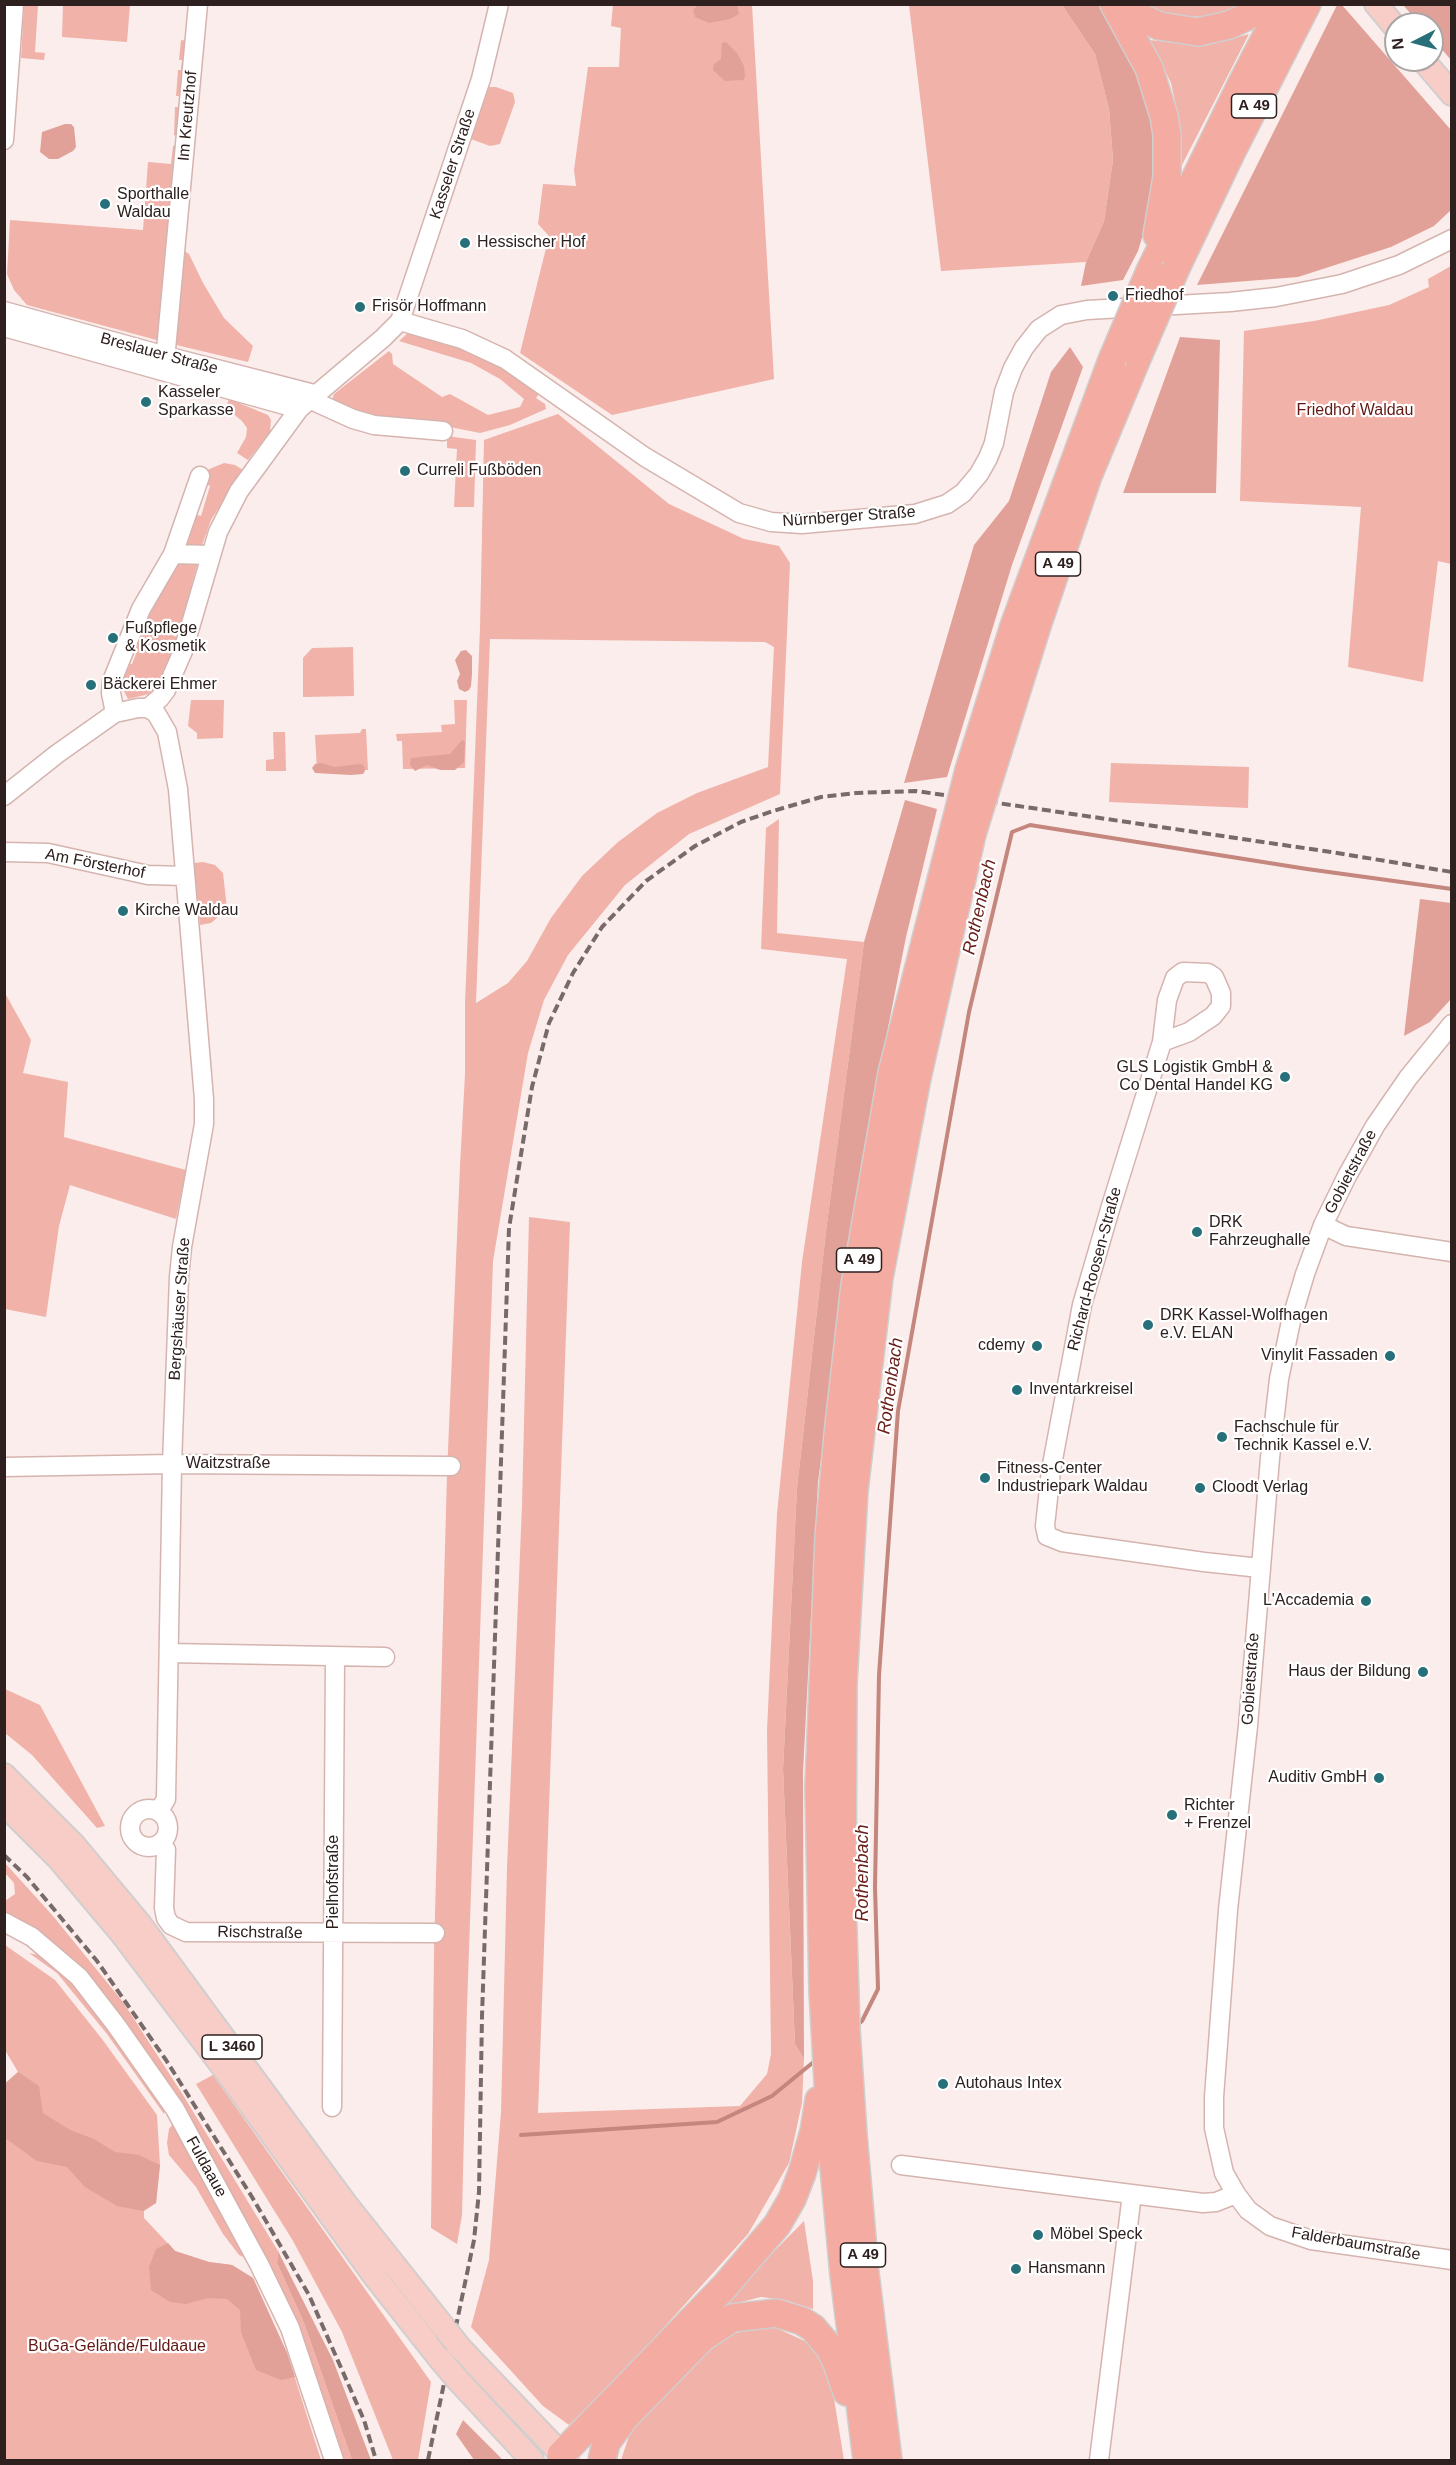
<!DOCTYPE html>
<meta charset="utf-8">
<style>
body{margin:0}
#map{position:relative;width:1456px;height:2465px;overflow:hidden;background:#fbedeb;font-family:Arial,sans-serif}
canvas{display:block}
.frame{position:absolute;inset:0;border:6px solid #2d201e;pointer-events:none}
.north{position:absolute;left:1384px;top:12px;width:60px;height:60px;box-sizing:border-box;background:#fff;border:2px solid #aba6a5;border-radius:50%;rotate:264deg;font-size:16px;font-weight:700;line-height:24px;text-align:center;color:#2d201e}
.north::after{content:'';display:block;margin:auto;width:21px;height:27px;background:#27707a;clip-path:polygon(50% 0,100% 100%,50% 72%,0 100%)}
</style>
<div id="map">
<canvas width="1456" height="2465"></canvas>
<div class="frame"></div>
<div class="north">N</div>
</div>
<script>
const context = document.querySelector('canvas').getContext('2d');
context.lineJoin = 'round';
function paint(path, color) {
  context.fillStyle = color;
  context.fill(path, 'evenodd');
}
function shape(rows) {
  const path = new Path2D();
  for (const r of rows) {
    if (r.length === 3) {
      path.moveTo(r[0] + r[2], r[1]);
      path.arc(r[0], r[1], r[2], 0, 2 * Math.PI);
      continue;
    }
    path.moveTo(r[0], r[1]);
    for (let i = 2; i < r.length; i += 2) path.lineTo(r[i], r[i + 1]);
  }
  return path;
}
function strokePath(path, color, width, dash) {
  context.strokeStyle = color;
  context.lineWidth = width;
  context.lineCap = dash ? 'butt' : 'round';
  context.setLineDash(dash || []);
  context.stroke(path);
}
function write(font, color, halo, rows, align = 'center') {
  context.font = font + ' Arial,sans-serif';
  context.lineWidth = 4.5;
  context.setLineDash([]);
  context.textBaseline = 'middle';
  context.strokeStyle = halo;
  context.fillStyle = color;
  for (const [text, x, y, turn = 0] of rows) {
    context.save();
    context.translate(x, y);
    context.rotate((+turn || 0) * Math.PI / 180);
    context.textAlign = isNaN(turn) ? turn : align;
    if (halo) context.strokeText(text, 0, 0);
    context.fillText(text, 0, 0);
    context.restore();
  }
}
paint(shape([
 [24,5,38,5,35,52,45,53,44,60,21,58],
 [63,5,130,5,127,42,62,37],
 [613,5,752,5,774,379,612,415,520,353,549,236,538,224,543,184,576,186,574,170,588,67,619,67,621,28,611,26],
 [909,5,1062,5,1095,54,1109,109,1113,160,1104,221,1086,262,941,271],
 [1147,5,1241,5,1223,18,1163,15],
 [1249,34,1182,165,1180,124,1171,83,1150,40,1204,46],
 [181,40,189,41,164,342,27,305,14,290,7,274,10,220,143,230,148,162,171,164,173,146,176,146,177,136,174,135,175,107,179,107,180,96,176,96,178,70,181,70,182,60,179,60],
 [484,87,496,87,513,93,515,102,500,144,490,146,468,138],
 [180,248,189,254,203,283,224,318,253,346,248,362,172,344],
 [1451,266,1451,564,1438,561,1423,682,1348,667,1361,507,1240,501,1244,331,1314,321,1389,305,1429,287,1428,279],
 [409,332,482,355,515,375,539,394,536,398,545,404,546,409,510,425,480,433,445,426,373,418,334,403,332,400,334,394,389,351,392,354,393,364,442,397,450,394,488,415,520,407,524,399,500,379,471,363,399,341],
 [229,399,268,415,271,420,270,432,248,460,237,453,246,437,247,428,242,421,226,408],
 [558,414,669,504,744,539,779,546,790,563,780,794,689,834,625,885,568,955,544,1000,528,1053,493,1261,467,2007,462,2215,457,2244,431,2228,434,1951,447,1474,460,1166,465,1074,465,1004,480,628,484,440],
 [490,639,765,642,774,647,768,767,697,793,657,813,618,842,582,876,551,918,527,961,508,983,476,1003],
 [447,436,476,440,474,507,454,507,457,449,447,448],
 [224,463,235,465,243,470,211,520,201,548,182,548,190,513,201,516,210,486,202,481,207,470],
 [198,562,179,632,161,626,162,623,146,621,177,565,175,563],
 [144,625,150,627,150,630,159,633,160,631,177,637,160,684,149,694,128,699,121,685,130,664,132,664,137,651,134,650],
 [353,647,354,696,303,697,303,658,312,648],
 [191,700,224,700,223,738,197,739,197,733,188,726],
 [454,700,467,700,465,768,403,769,402,741,397,741,396,734,442,732,441,725,455,724],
 [362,729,366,729,368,770,317,770,315,735,360,733],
 [273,732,285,732,286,771,266,771,266,760,274,759],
 [1111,763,1249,767,1248,808,1109,802],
 [779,819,777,933,864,942,826,1231,797,1488,783,1769,795,2044,804,2059,802,2103,789,2163,748,2234,615,2382,569,2425,543,2406,471,2327,489,2260,501,2112,507,1868,522,1505,529,1217,570,1222,538,2113,740,2106,767,2074,771,2054,767,1731,777,1514,802,1262,847,959,761,949,766,828],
 [203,862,215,865,223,873,227,909,211,923,200,925,194,863],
 [5,993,31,1040,23,1073,68,1082,64,1137,186,1170,176,1219,70,1185,59,1226,46,1317,5,1309],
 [5,1689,40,1705,105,1826,97,1828,32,1755,5,1733],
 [5,1863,53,1916,123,2002,183,2095,278,2251,277,2263,304,2323,352,2460,343,2460,323,2399,122,2022,5,1916,5,1901,15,1894,14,1883,5,1873],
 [5,1945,55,1980,102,2039,157,2115,160,2165,156,2203,144,2211,144,2218,175,2251,209,2262,232,2265,253,2278,287,2353,321,2460,5,2460,4,2084,18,2072,5,2050],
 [29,1953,47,1957,74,1981,165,2107,164,2114,107,2034,57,1973],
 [213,2075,431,2382,418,2460,393,2460,342,2332,293,2241,196,2084],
 [173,2124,247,2259,239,2255,223,2234,196,2187,169,2155,167,2143,169,2129],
 [804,2221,813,2281,813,2309,785,2300,761,2297,737,2303,707,2319],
 [772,2326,811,2344,831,2380,844,2460,621,2460,631,2430,725,2335]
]), '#f0b2a9');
paint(shape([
 [699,4,737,5,739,14,730,19,709,23,695,17,693,10],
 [1062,5,1100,5,1117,30,1146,86,1157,134,1157,188,1138,251,1123,280,1081,286,1086,262,1104,221,1113,160,1109,109,1095,54],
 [1337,5,1342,5,1451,130,1451,210,1434,226,1391,247,1298,277,1197,285],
 [1403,5,1451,5,1451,60,1432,38,1432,24,1420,24],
 [726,42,737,53,744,66,745,77,743,80,725,81,713,70,714,64,721,59,722,43],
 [65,124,71,124,74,127,76,147,73,151,58,159,49,159,40,152,42,132],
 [1180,337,1220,340,1216,493,1123,493],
 [1070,347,1083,367,1012,565,947,777,904,783,974,545,1009,501,1051,372],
 [466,650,472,656,472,674,471,686,469,690,465,692,459,689,457,681,460,674,455,660,461,651],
 [462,740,465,742,464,762,455,770,440,770,427,765,415,771,410,765,411,758,450,754],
 [322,763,334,767,360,764,364,766,365,771,363,774,351,775,315,773,312,768,315,764],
 [905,800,937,809,906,937,862,1159,818,1482,803,1772,804,2059,795,2044,783,1769,797,1488,826,1231,864,942],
 [1420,899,1451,903,1451,999,1430,1022,1404,1036],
 [18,2072,39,2086,43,2113,70,2130,94,2139,115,2152,139,2155,160,2165,156,2203,143,2211,117,2206,85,2187,67,2167,37,2161,5,2138,5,2084],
 [168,2243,175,2251,209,2262,232,2265,253,2278,287,2353,295,2377,281,2380,256,2370,241,2332,240,2310,227,2299,208,2298,186,2304,170,2302,151,2290,149,2267,156,2249],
 [278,2251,333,2360,371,2460,352,2460,304,2323,277,2263],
 [463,2420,500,2457,502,2460,474,2460,456,2434]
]), '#e2a198');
strokePath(shape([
 [856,2026,862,2021,878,1989,875,1887,879,1675,898,1411,969,1012,1012,832,1030,825,1307,869,1452,889],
 [521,2135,717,2122,772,2096,816,2060]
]), '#c4867d', 4);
const minor = shape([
 [4,140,14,4],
 [4,311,166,356,314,394],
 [400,321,462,339,505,359,645,457,739,513,771,522,802,524,915,514,947,504,963,493,979,474,988,458,994,443,1004,392,1013,368,1024,348,1039,329,1061,315,1087,310,1230,302,1276,297,1342,284,1399,265,1452,239],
 [4,327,299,409],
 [164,371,198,4],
 [309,399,353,419,374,425,443,431],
 [173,554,210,555],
 [148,708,156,713,167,732,178,789,204,1099,204,1124,182,1247,179,1277,172,1464,166,1799,159,1811],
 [115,713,111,693,112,681,141,609,173,554,200,476],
 [4,796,57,754,115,713,138,708,148,708,160,698,166,690,183,651,218,532,239,491,299,409,383,338,400,321,481,79,499,4],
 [4,852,48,853,148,875,185,876],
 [1452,1024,1408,1078,1375,1126,1347,1176,1323,1225,1305,1274,1291,1321,1279,1379,1270,1458,1248,1726,1228,1910,1214,2097,1214,2128,1224,2173,1236,2194,1248,2210,1270,2226,1311,2240,1452,2260],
 [1162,1042,1189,1032,1213,1016,1221,1006,1221,993,1214,977,1208,973,1183,972,1175,978,1167,1000,1162,1042,1111,1206,1082,1305,1051,1470,1045,1526,1047,1536,1062,1542,1204,1562,1260,1568],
 [1323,1225,1346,1236,1452,1252],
 [4,1467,172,1464,451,1466],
 [169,1653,385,1657],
 [149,1828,19],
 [160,1845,166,1850,164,1908,166,1918,171,1925,186,1932,435,1933],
 [4,1922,32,1937,79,1977,116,2025,175,2109,259,2264,290,2328,334,2460],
 [332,2107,335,1658],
 [901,2165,1203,2203,1216,2202,1236,2194],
 [1099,2460,1132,2194]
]);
const major = shape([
 [1376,4,1396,28],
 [1423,60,1452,94],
 [4,1775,74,1845,139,1923,345,2203,446,2330],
 [4,1804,58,1858,122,1934,226,2071,376,2278,440,2359],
 [461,2349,567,2460],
 [456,2378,532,2460]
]);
const highway = shape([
 [1114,4,1149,68,1164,116,1167,135,1167,177,1157,235],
 [1123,4,1138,16,1159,26,1198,32,1229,25,1246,17,1263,4],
 [1176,268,1232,151,1307,4],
 [1150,271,1241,85,1283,4],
 [969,770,1014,626,1112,360],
 [990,776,1037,626,1088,476,1138,356],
 [561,2455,725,2286,777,2225,792,2199,802,2173,814,2131,819,2100],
 [602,2460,606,2443,625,2417,702,2338,732,2318,776,2313,802,2321,813,2328,829,2347,837,2363,847,2392],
 [867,2460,844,2275,831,2136,823,1991,819,1786,829,1536,838,1434,855,1285,892,1073,954,829],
 [888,2460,865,2273,853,2134,846,2029,842,1898,843,1684,854,1491,879,1278,917,1078,972,834]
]);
strokePath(minor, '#d5b4af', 21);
strokePath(major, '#d1cece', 26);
strokePath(highway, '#d1cece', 30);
strokePath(minor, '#fff', 18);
strokePath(major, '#f8cdc7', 22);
strokePath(highway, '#f4aba1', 27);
strokePath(shape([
 [4,1855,27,1877,97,1961,166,2060,252,2197,309,2295,364,2420,376,2460],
 [428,2460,474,2240,479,2192,482,2016,509,1228,532,1087,549,1023,573,973,602,927,646,881,695,846,741,822,773,811,821,797,856,793,916,791,1331,852,1452,872]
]), '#776a68', 4, [9, 4.5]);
const majorBridge = shape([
 [446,2330,461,2349],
 [440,2359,456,2378]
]);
const highwayBridge = shape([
 [1138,356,1176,268],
 [1112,360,1150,271],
 [954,829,969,770],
 [972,834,990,776]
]);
strokePath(majorBridge, '#d1cece', 26, []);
strokePath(highwayBridge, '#d1cece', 30, []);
strokePath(majorBridge, '#f8cdc7', 22);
strokePath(highwayBridge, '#f4aba1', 27);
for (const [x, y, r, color] of [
 [105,204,6,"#27707a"],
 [465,243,6,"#27707a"],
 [1113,296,6,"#27707a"],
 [360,307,6,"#27707a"],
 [146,402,6,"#27707a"],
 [405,471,6,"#27707a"],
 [113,638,6,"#27707a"],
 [91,685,6,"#27707a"],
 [123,911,6,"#27707a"],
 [1285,1077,6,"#27707a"],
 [1197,1232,6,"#27707a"],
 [1148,1325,6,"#27707a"],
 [1037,1346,6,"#27707a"],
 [1390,1356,6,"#27707a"],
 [1017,1390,6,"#27707a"],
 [1222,1437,6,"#27707a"],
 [985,1478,6,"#27707a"],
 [1200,1488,6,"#27707a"],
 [1366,1601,6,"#27707a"],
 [1423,1672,6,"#27707a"],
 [1379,1778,6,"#27707a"],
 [1172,1815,6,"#27707a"],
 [943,2084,6,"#27707a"],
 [1038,2235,6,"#27707a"],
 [1016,2269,6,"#27707a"]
]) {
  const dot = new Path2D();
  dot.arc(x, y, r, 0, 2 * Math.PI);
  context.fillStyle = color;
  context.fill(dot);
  strokePath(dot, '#fff', 2);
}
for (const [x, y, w] of [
 [1254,106,45],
 [1058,564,45],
 [859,1260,45],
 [232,2047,60],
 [863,2255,45]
]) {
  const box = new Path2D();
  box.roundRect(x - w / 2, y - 12, w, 24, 4.5);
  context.fillStyle = '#fff';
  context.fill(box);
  strokePath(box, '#2d201e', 1.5);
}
write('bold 15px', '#2d201e', null, [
 ["A 49",1254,106],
 ["A 49",1058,564],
 ["A 49",859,1260],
 ["L 3460",232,2047],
 ["A 49",863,2255]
]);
write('16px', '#2d201e', '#fff', [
 ["Im Kreutzhof",188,116,-85],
 ["Kasseler Straße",453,164,-72],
 ["Breslauer Straße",159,354,15],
 ["Nürnberger Straße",849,517,-4],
 ["Am Försterhof",95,864,11],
 ["Gobietstraße",1351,1172,-62],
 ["Richard-Roosen-Straße",1095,1269,-75],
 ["Bergshäuser Straße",180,1309,-86],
 ["Waitzstraße",228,1464],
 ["Gobietstraße",1251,1679,-86],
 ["Pielhofstraße",334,1882,-90],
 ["Rischstraße",260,1933,1],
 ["Fuldaaue",206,2167,61],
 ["Falderbaumstraße",1356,2244,10]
]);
write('16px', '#2d201e', '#fff', [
 ["Sporthalle",117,195],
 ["Waldau",117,213],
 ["Hessischer Hof",477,243],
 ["Friedhof",1125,296],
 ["Frisör Hoffmann",372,307],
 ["Kasseler",158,393],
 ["Sparkasse",158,411],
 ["Curreli Fußböden",417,471],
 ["Fußpflege",125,629],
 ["& Kosmetik",125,647],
 ["Bäckerei Ehmer",103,685],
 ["Kirche Waldau",135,911],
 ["GLS Logistik GmbH &",1273,1068,"right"],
 ["Co Dental Handel KG",1273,1086,"right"],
 ["DRK",1209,1223],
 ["Fahrzeughalle",1209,1241],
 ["DRK Kassel-Wolfhagen",1160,1316],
 ["e.V. ELAN",1160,1334],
 ["cdemy",1025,1346,"right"],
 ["Vinylit Fassaden",1378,1356,"right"],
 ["Inventarkreisel",1029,1390],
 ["Fachschule für",1234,1428],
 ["Technik Kassel e.V.",1234,1446],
 ["Fitness-Center",997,1469],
 ["Industriepark Waldau",997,1487],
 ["Cloodt Verlag",1212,1488],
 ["L'Accademia",1354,1601,"right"],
 ["Haus der Bildung",1411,1672,"right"],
 ["Auditiv GmbH",1367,1778,"right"],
 ["Richter",1184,1806],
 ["+ Frenzel",1184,1824],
 ["Autohaus Intex",955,2084],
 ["Möbel Speck",1050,2235],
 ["Hansmann",1028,2269]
], 'left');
write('16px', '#631813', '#fff', [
 ["Friedhof Waldau",1355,411],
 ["BuGa-Gelände/Fuldaaue",117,2347]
]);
write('italic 18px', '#691d18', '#fff', [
 ["Rothenbach",980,907,-77],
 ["Rothenbach",891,1386,-82],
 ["Rothenbach",863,1873,-90]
]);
</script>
